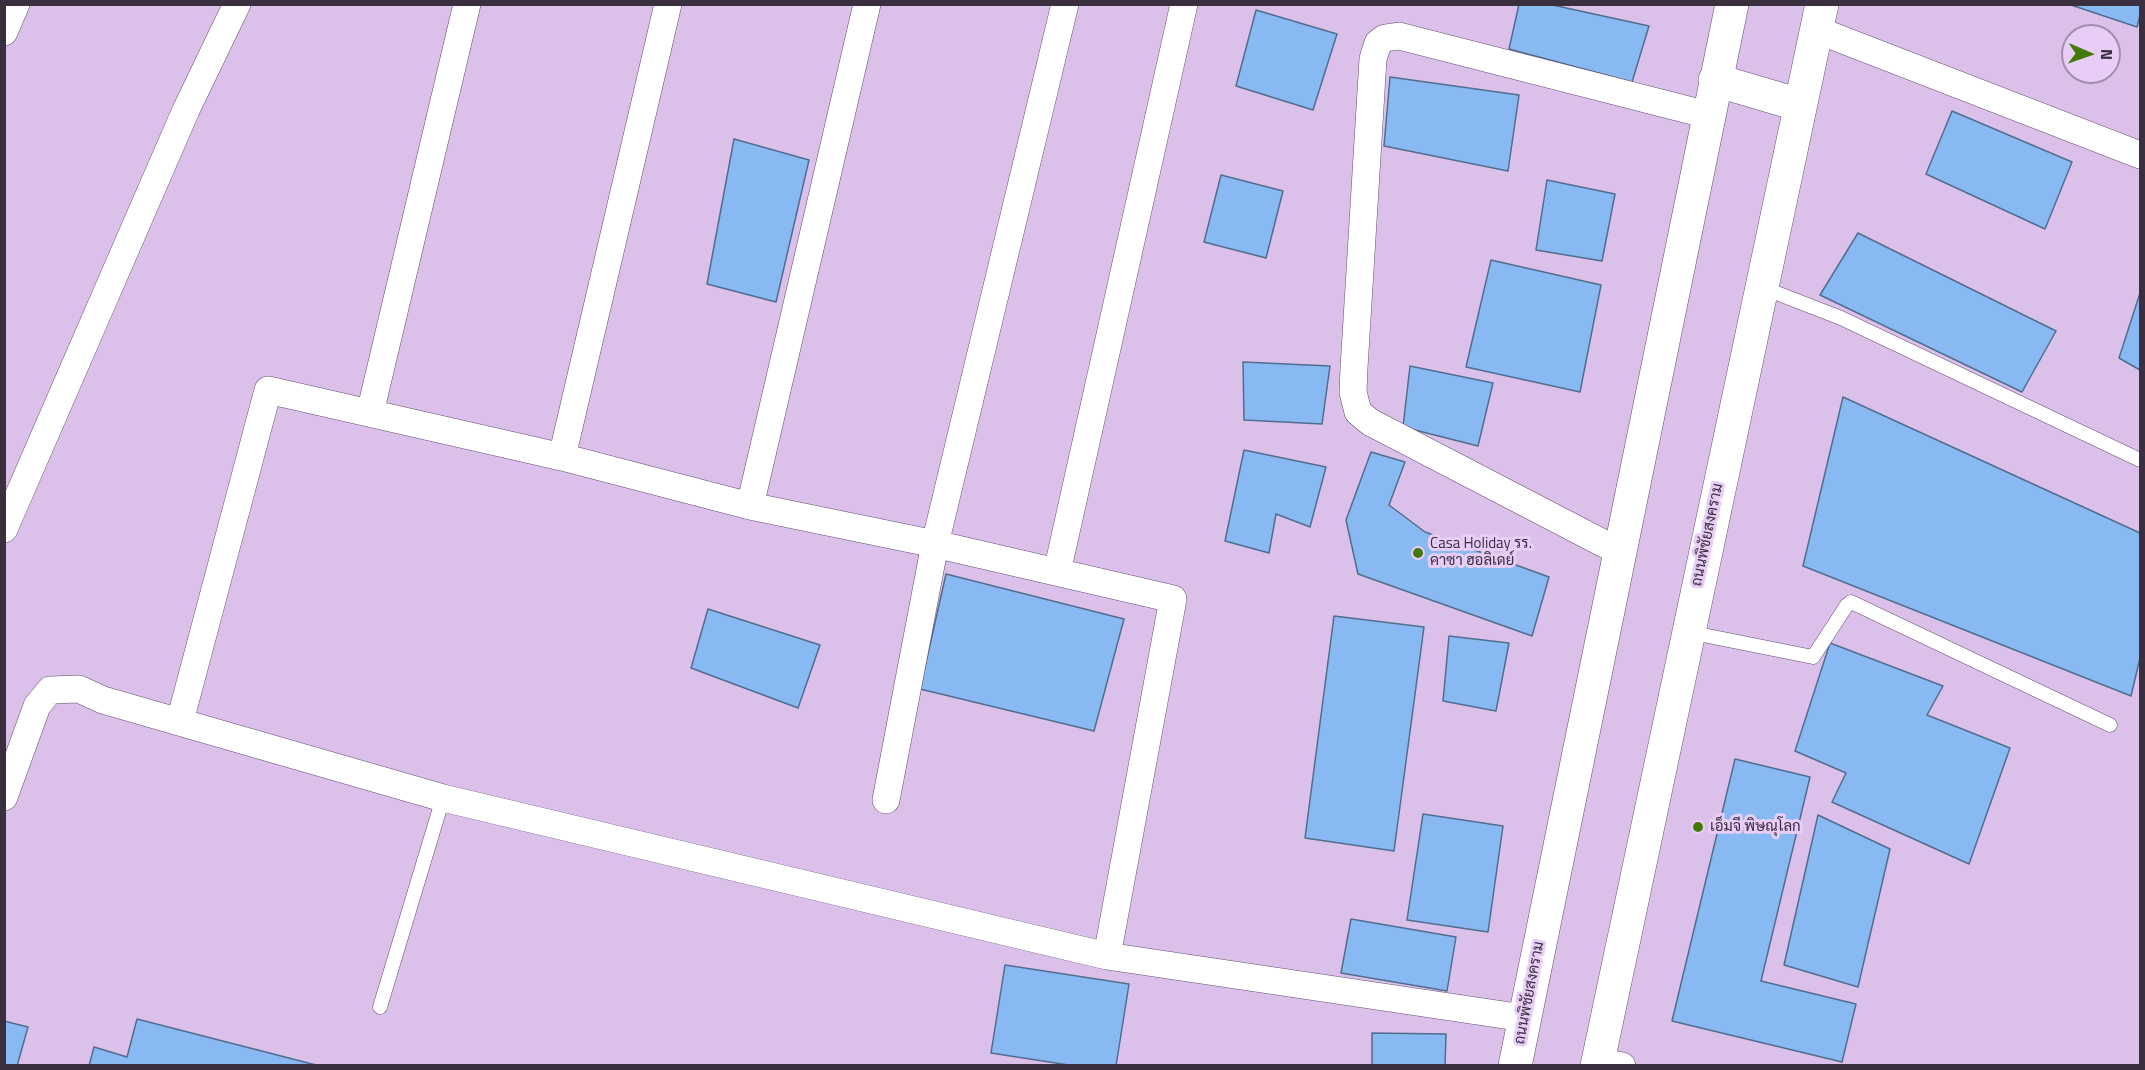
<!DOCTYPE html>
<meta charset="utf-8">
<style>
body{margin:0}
#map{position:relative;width:2145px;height:1070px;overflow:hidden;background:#dbc1ea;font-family:"Titillium Web",sans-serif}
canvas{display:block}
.frame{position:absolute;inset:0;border:6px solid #392f3f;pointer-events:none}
.north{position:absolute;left:2061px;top:24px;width:60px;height:60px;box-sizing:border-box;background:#e8cef7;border:2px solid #a28ead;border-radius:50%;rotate:92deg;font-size:16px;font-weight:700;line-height:24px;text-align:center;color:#392f3f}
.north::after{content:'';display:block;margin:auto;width:21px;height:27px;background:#447909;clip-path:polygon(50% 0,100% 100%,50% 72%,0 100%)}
</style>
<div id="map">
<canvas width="2145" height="1070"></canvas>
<div class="frame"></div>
<div class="north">N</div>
</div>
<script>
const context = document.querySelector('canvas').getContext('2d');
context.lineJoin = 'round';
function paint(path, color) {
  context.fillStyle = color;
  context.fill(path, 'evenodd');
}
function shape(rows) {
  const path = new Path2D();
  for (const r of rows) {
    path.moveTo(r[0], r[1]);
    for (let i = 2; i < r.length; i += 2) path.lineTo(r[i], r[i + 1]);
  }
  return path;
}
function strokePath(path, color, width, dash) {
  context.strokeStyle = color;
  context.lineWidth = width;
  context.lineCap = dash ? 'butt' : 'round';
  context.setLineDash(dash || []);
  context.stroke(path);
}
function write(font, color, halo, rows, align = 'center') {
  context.font = font + ' "Titillium Web",Sarabun,sans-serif';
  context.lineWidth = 6;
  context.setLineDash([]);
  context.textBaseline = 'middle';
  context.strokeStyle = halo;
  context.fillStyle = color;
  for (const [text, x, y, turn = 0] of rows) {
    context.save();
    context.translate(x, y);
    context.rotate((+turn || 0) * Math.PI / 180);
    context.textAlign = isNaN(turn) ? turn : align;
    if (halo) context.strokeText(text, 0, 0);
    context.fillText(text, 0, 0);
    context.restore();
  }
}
const building = shape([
 [1519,4,1548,4,1649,26,1632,82,1509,49,1519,4],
 [2068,4,2140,4,2140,15,2137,27,2068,4],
 [1256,10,1337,34,1313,110,1236,86,1256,10],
 [1390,77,1519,95,1508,171,1384,146,1390,77],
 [1952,111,2072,162,2045,229,1926,174,1952,111],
 [734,139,809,160,776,302,707,284,734,139],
 [1221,175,1283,191,1266,258,1204,242,1221,175],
 [1547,180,1615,194,1602,261,1536,250,1547,180],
 [1858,233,2056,331,2022,392,1820,295,1858,233],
 [1491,260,1601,285,1580,392,1466,367,1491,260],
 [2140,293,2140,370,2119,358,2140,293],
 [1243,362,1330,366,1322,424,1244,420,1243,362],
 [1410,366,1493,383,1478,446,1403,427,1410,366],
 [1843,397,2140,533,2140,658,2131,696,1803,566,1843,397],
 [1244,450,1326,467,1310,527,1276,514,1269,553,1225,541,1244,450],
 [1371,452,1405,462,1389,505,1425,532,1549,577,1532,636,1358,574,1346,520,1371,452],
 [946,574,1124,619,1094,731,920,689,946,574],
 [708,609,820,645,798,708,691,668,708,609],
 [1334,616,1424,627,1394,851,1305,838,1334,616],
 [1449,636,1509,643,1496,711,1443,701,1449,636],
 [1830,643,1943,686,1927,715,2010,748,1969,864,1832,802,1846,773,1795,751,1830,643],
 [1735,759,1810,777,1761,981,1856,1004,1842,1062,1672,1021,1735,759],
 [1423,814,1503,826,1488,932,1407,920,1423,814],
 [1818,815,1890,849,1858,987,1784,965,1818,815],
 [1351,919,1456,937,1447,991,1341,973,1351,919],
 [1005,965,1129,984,1116,1066,1075,1066,991,1053,1005,965],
 [137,1019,320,1066,89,1066,94,1047,127,1057,137,1019],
 [4,1021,28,1027,17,1066,4,1066,4,1021],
 [1372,1033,1446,1034,1445,1066,1372,1066,1372,1033]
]);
paint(building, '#89b9f2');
strokePath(building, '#516d8e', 1.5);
const lane = shape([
 [1761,287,1841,318,2140,460],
 [1688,632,1813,657,1847,605,1851,602,2110,725],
 [380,1007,443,798]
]);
const street = shape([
 [1817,30,2140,155],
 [4,32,16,4],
 [370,413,467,4],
 [562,457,668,4],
 [750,506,867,4],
 [4,529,186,110,237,4],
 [1620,552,1370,422,1358,412,1353,392,1354,368,1373,59,1378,43,1385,38,1399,36,1708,115],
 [1057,572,1184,4],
 [180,721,268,390,562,457,750,506,935,544,1173,599,1107,956],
 [4,797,37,706,50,690,79,689,103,700,443,798,1107,956,1524,1018],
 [886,800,935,544,1065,4],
 [1597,1061,1622,1066]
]);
const secondary = shape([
 [1715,80,1800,105],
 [1515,1066,1732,4],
 [1597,1066,1822,4]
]);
strokePath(lane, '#644e71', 15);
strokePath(street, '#644e71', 28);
strokePath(secondary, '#644e71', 34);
strokePath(lane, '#fff', 14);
strokePath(street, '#fff', 27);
strokePath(secondary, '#fff', 33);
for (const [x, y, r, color] of [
 [1418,553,6,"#447909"],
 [1698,827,6,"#447909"]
]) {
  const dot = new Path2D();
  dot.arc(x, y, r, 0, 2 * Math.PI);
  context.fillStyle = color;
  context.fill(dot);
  strokePath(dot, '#e8cef7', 2);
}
write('15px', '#392f3f', '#e8cef7', [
 ["ถนนพิชัยสงคราม",1708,535,-78],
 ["ถนนพิชัยสงคราม",1530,993,-79]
]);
write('15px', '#392f3f', '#e8cef7', [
 ["Casa Holiday รร.",1430,544],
 ["คาซา ฮอลิเดย์",1430,561],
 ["เอ็มจี พิษณุโลก",1710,827]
], 'left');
</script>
